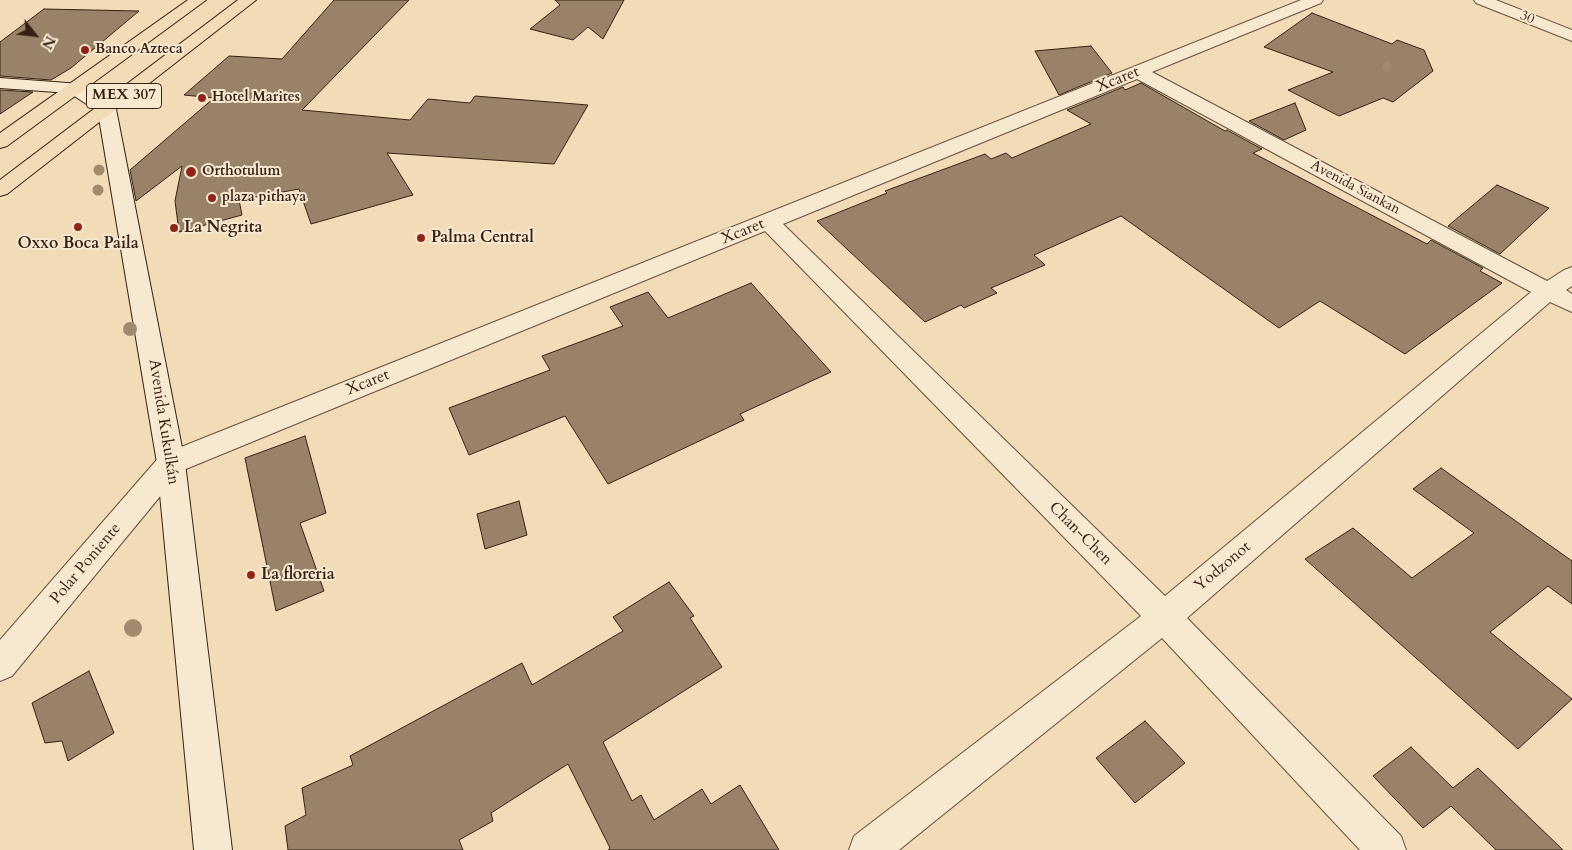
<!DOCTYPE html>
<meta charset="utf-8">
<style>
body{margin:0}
#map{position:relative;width:1572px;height:850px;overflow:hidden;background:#f2dcb7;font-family:Cardo,serif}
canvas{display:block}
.north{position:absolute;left:10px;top:10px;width:50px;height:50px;-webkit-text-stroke:4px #f7e8d0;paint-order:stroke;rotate:119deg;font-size:14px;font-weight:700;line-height:20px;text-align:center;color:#362215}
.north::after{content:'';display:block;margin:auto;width:18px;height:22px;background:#362215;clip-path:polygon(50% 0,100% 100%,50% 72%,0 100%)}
</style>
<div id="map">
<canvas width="1572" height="850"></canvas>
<div class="north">N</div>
</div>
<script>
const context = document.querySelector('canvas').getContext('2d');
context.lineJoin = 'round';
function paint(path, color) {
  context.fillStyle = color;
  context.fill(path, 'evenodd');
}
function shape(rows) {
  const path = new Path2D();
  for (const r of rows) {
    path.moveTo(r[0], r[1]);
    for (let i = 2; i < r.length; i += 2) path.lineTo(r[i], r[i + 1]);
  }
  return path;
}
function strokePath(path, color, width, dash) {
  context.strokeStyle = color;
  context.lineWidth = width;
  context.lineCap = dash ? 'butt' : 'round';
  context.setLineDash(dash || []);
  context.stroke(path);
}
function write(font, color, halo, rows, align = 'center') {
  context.font = font + ' Cardo,serif';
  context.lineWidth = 4;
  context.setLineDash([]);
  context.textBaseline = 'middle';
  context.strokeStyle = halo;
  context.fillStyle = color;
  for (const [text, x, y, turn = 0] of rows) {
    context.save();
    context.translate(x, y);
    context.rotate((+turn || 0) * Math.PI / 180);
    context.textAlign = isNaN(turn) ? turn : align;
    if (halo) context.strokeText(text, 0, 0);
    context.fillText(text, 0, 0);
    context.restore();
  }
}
const building = shape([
 [334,0,409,0,302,110,410,120,428,99,470,103,475,96,588,105,554,164,387,153,413,195,311,224,299,189,239,200,242,215,179,232,175,201,182,166,136,201,130,170,214,98,184,95,229,56,282,59,334,0],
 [555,0,624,0,603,39,588,27,573,40,530,29,560,5,555,0],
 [44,9,91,10,139,11,71,68,51,80,0,76,0,42,44,9],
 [1312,13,1392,44,1397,40,1424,50,1433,71,1393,102,1383,98,1339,116,1288,90,1333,72,1264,47,1312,13],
 [1091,46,1112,73,1059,95,1035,51,1091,46],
 [1141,83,1225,131,1227,130,1262,149,1253,153,1427,244,1431,240,1483,268,1480,271,1502,283,1405,354,1320,301,1279,328,1121,216,1034,255,1045,265,991,288,997,293,964,308,961,305,925,322,817,221,887,193,885,191,985,154,991,159,1006,153,1012,158,1091,124,1067,110,1123,87,1125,90,1141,83],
 [0,90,33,92,0,114,0,90],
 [1295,103,1306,130,1284,140,1249,121,1295,103],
 [1497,185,1549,208,1500,254,1448,226,1497,185],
 [751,283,831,372,740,414,744,420,608,484,565,416,469,455,449,408,550,370,542,356,623,326,610,307,648,292,668,318,751,283],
 [305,436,326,513,300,523,324,591,276,611,245,458,305,436],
 [1441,468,1572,561,1572,604,1548,586,1490,632,1572,699,1518,749,1305,559,1353,528,1412,578,1474,533,1413,489,1441,468],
 [519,501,527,535,485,549,477,514,519,501],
 [669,582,694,616,690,618,722,667,603,742,632,801,641,795,654,820,702,789,711,804,740,785,779,850,608,850,610,848,568,764,491,813,493,821,459,840,463,850,288,850,285,826,306,815,302,788,353,765,350,756,522,663,532,685,623,631,613,617,669,582],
 [89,671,114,733,68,761,62,741,45,743,32,703,89,671],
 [1145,721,1185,763,1135,803,1096,758,1145,721],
 [1411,747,1453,788,1478,768,1563,850,1496,850,1451,806,1423,828,1373,776,1411,747]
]);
paint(building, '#988369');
strokePath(building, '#362215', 1);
const street = shape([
 [1301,0,1323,0,1321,3,1152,72,1547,281,1564,270,1572,267,1572,286,1566,290,1572,294,1572,312,1550,302,1187,618,1401,836,1406,850,1360,850,1162,638,899,850,849,850,854,836,1141,616,765,231,181,471,12,676,0,681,0,640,161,455,1301,0],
 [1137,79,1531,292,1165,596,783,224,1137,79],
 [1474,0,1496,0,1572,30,1572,41,1476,3,1474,0]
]);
const secondary = shape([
 [0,78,81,84,114,105,116,109,185,463,232,850,194,850,157,463,98,112,70,93,0,88,0,78]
]);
const primary = shape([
 [188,0,206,0,7,146,0,148,0,133,188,0],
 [238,0,256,0,7,194,0,196,0,180,238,0]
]);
strokePath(street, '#65503e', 2);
strokePath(secondary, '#362215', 2);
strokePath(primary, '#362215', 2);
paint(street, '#f7e8d0');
paint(secondary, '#f7e8d0');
paint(primary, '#f2dcb7');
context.fillStyle = '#a08b70';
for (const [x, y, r] of [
 [1387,67,5],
 [99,170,5.5],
 [98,190,5.5],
 [130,329,7],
 [133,628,9]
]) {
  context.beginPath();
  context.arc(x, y, r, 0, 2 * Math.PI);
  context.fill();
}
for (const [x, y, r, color] of [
 [85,50,5,"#8f2418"],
 [202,98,5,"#8f2418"],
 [191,172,6,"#8f2418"],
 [212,198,5,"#8f2418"],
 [78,227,5,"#8f2418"],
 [174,228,5,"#8f2418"],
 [421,238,5,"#8f2418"],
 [251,575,5,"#8f2418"]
]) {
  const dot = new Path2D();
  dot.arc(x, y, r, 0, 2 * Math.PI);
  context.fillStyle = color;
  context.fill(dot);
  strokePath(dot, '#f7e8d0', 2);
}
write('14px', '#362215', '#f7e8d0', [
 ["30",1527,18,22],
 ["Avenida Siankan",1355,188,28]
]);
write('bold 14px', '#362215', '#f7e8d0', [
 ["Banco Azteca",95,50],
 ["Hotel Marites",212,98],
 ["Orthotulum",202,172],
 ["plaza pithaya",222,198]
], 'left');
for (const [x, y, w] of [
 [124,96,75]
]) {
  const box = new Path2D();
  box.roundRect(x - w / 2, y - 12.5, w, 25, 4);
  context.fillStyle = '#f7e8d0';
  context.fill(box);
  strokePath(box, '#362215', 1);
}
write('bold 15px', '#362215', null, [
 ["MEX 307",124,96]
]);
write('16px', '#362215', '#f7e8d0', [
 ["Xcaret",1118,80,-22],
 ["Xcaret",743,232,-22],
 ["Xcaret",368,383,-22],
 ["Avenida Kukulkán",163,422,81],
 ["Chan-Chen",1080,534,45],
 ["Polar Poniente",86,564,-50],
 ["Yodzonot",1223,567,-40]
]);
write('bold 16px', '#362215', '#f7e8d0', [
 ["La Negrita",184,228],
 ["Palma Central",431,238],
 ["Oxxo Boca Paila",78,244,"center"],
 ["La floreria",261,575]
], 'left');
</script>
